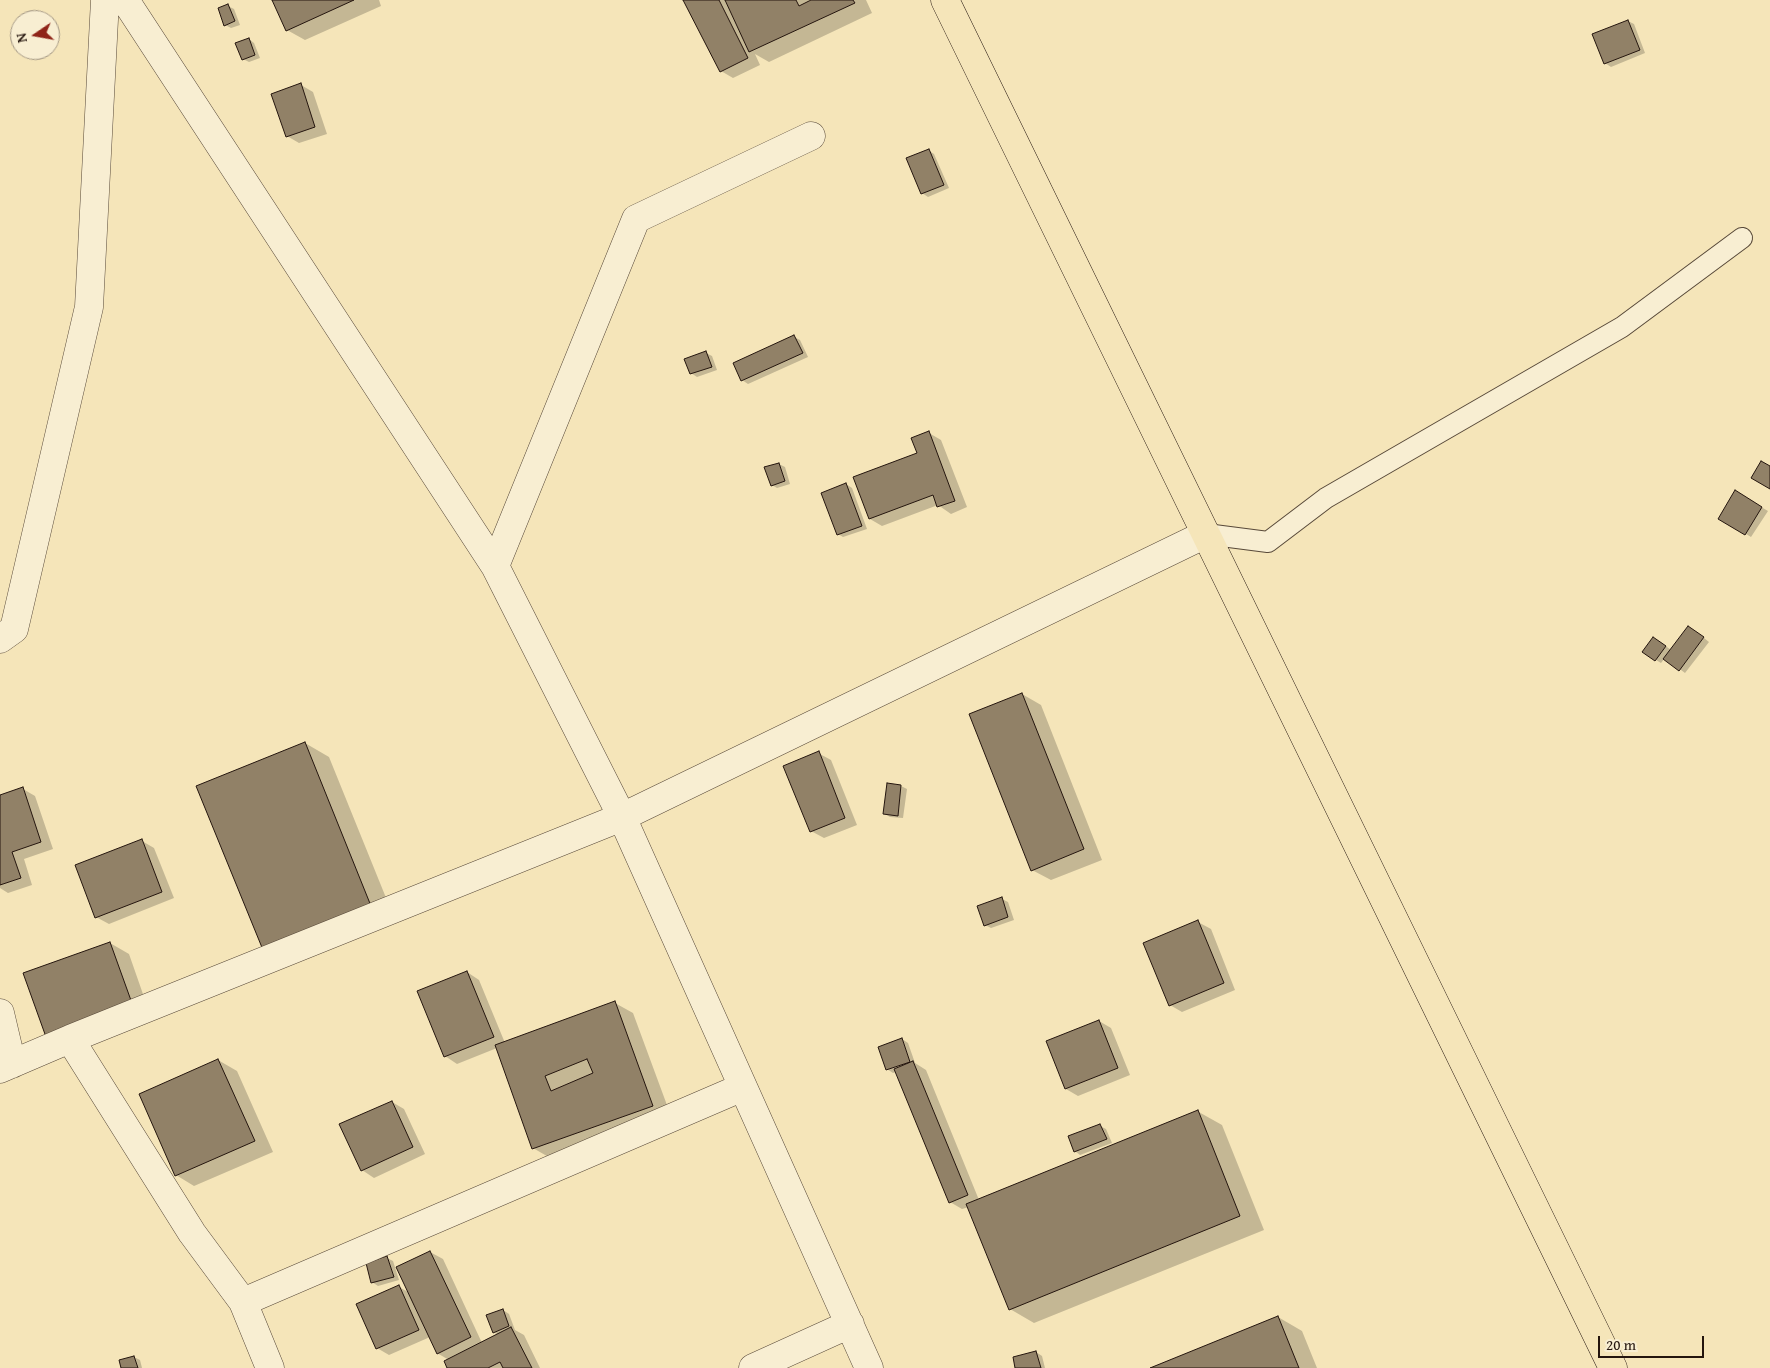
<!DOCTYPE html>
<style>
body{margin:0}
#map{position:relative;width:1770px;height:1368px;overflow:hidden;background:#f5e5b9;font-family:"Gentium Book Plus",serif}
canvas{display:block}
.north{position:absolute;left:10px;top:10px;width:50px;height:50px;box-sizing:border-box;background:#f8eed2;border:1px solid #a39784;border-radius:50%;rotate:258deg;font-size:14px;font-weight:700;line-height:20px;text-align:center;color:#24150e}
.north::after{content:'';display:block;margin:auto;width:18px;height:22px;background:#8f2418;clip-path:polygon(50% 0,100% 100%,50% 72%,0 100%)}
.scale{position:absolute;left:1598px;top:1336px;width:106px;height:22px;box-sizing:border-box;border:2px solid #24150e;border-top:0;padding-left:6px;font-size:15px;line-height:18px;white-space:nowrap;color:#24150e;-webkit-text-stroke:4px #f8eed2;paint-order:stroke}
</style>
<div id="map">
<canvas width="1770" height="1368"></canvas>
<div class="north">N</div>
<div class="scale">20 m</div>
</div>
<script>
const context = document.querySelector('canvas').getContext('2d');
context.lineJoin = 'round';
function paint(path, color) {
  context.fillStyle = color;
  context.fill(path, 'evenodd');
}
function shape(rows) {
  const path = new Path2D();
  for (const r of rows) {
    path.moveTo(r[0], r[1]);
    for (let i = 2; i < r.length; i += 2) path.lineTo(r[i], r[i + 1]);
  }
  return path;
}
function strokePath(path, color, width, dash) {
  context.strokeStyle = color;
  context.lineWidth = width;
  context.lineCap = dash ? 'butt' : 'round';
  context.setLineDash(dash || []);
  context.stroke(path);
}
paint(shape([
 [273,0,379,0,381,6,305,40,287,30],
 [685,0,809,0,810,2,814,0,866,0,872,13,769,62,755,54,760,65,733,78,721,71],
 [228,6,234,9,240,25,231,28,225,25],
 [1628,21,1634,24,1645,53,1611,67,1605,63],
 [249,39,254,43,260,58,249,62,243,59],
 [301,85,313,92,327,134,299,143,287,136],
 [928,150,934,154,949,188,928,197,922,193],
 [794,337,800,340,808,357,748,384,742,380],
 [706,353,712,356,717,370,697,377,691,373],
 [929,433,941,440,967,507,951,514,938,505,882,526,870,519,919,454],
 [779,464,785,467,790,484,777,488,772,485],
 [846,484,852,488,867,529,843,537,838,534],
 [1735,492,1768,511,1751,537,1720,518],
 [1694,630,1709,642,1685,673,1665,658,1661,663,1656,660,1659,641,1671,650],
 [1022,694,1041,705,1102,860,1051,880,1032,870],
 [305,743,329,757,395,920,288,963],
 [818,753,831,760,857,825,824,838,811,831],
 [901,786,907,789,903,818,890,817,885,814],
 [23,789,35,796,53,849,24,859,32,885,8,893,0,888,0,796],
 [142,841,154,848,174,898,109,924,96,917],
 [1002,899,1008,902,1014,920,991,928,985,925],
 [1198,922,1211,929,1235,990,1182,1012,1170,1005],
 [110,943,129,954,151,1017,25,974],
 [467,972,479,980,505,1043,615,1003,633,1013,671,1116,552,1159,533,1148,497,1048,457,1064,445,1056],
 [1099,1021,1111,1028,1130,1075,1078,1096,1066,1089],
 [902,1039,908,1043,915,1063,926,1070,979,1200,1197,1111,1222,1125,1264,1230,1034,1323,1010,1309,969,1207,962,1209,950,1202,896,1072,893,1073,887,1069],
 [218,1060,237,1071,273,1152,194,1186,176,1175],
 [392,1102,404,1109,425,1154,374,1178,362,1170],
 [1100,1126,1106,1129,1112,1143,1080,1155,1075,1151],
 [430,1252,443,1259,482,1343,498,1335,494,1332,503,1310,509,1314,515,1330,524,1335,540,1368,448,1368,449,1360,437,1353,430,1337,389,1355,377,1348,399,1287,410,1293],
 [387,1258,393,1261,399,1280,378,1286,372,1282],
 [1278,1317,1302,1331,1317,1368,1153,1368],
 [1036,1352,1042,1356,1045,1368,1017,1368],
 [134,1357,140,1360,142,1368,122,1368]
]), '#0003');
const building = shape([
 [272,0,354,0,286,31,272,0],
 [683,0,719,0,748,58,720,72,683,0],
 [725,0,796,0,799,6,811,0,853,0,855,3,749,52,725,0],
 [228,4,235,21,224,26,218,8,228,4],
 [1628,20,1640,50,1604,64,1592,34,1628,20],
 [249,38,255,55,242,60,235,43,249,38],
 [301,83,315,127,286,137,271,94,301,83],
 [929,149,944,185,921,194,906,158,929,149],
 [794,335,803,353,741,381,733,363,794,335],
 [706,351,712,367,690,374,684,359,706,351],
 [929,431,955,501,937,507,933,495,869,519,853,477,917,453,911,438,929,431],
 [1761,461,1770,466,1770,489,1751,478,1761,461],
 [779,463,785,481,771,486,764,467,779,463],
 [846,483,862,526,837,535,821,493,846,483],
 [1735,490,1762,507,1745,535,1718,519,1735,490],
 [1688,626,1704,637,1679,671,1663,659,1688,626],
 [1653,637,1666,646,1655,661,1642,652,1653,637],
 [1022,693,1084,849,1031,871,969,714,1022,693],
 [305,742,371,906,263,950,196,786,305,742],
 [819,751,845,818,810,832,783,766,819,751],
 [887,783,901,785,898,816,883,814,887,783],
 [23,787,41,842,12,852,21,878,0,885,0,795,23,787],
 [142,839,162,892,95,918,75,865,142,839],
 [1002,897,1008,917,984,926,977,906,1002,897],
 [1198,920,1224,983,1169,1006,1143,943,1198,920],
 [110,942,133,1006,46,1037,23,973,110,942],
 [467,971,494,1037,444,1057,417,991,467,971],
 [615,1001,653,1106,532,1149,495,1045,615,1001],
 [587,1059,593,1073,551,1091,545,1076,587,1059],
 [1099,1020,1118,1068,1065,1089,1046,1041,1099,1020],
 [902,1038,910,1062,886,1070,878,1047,902,1038],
 [218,1059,255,1141,175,1176,139,1094,218,1059],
 [913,1061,968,1195,949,1203,894,1069,913,1061],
 [392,1101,413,1147,361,1171,339,1124,392,1101],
 [1198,1110,1240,1216,1009,1310,966,1204,1198,1110],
 [1100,1124,1107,1139,1074,1152,1068,1136,1100,1124],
 [430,1251,471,1337,437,1354,396,1267,430,1251],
 [387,1256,394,1277,371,1283,366,1263,387,1256],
 [399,1285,419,1330,376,1349,356,1304,399,1285],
 [503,1309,509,1326,493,1333,486,1315,503,1309],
 [1278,1316,1299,1368,1150,1368,1278,1316],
 [511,1327,532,1368,503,1368,500,1362,488,1368,447,1368,444,1361,511,1327],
 [1036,1351,1041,1368,1015,1368,1013,1357,1036,1351],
 [134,1356,138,1368,121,1368,119,1360,134,1356]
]);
paint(building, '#918167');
strokePath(building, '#24150e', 1);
const lane = shape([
 [1206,534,1268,542,1326,498,1622,327,1742,238]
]);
const street = shape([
 [125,0,495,566],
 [811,136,636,219,495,566,622,817,869,1368],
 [0,639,14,629,89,307,105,0],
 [0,1013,12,1064],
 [70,1039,192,1233,243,1302,270,1368],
 [0,1069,70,1039,622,817,1206,534],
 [243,1302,743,1087],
 [753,1368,850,1324]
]);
const primary = shape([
 [945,0,1613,1368]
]);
strokePath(lane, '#584939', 22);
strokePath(street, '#584939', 29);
strokePath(primary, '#24150e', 29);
strokePath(lane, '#f8eed2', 20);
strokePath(street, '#f8eed2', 28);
strokePath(primary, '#f5e5b9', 28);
</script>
